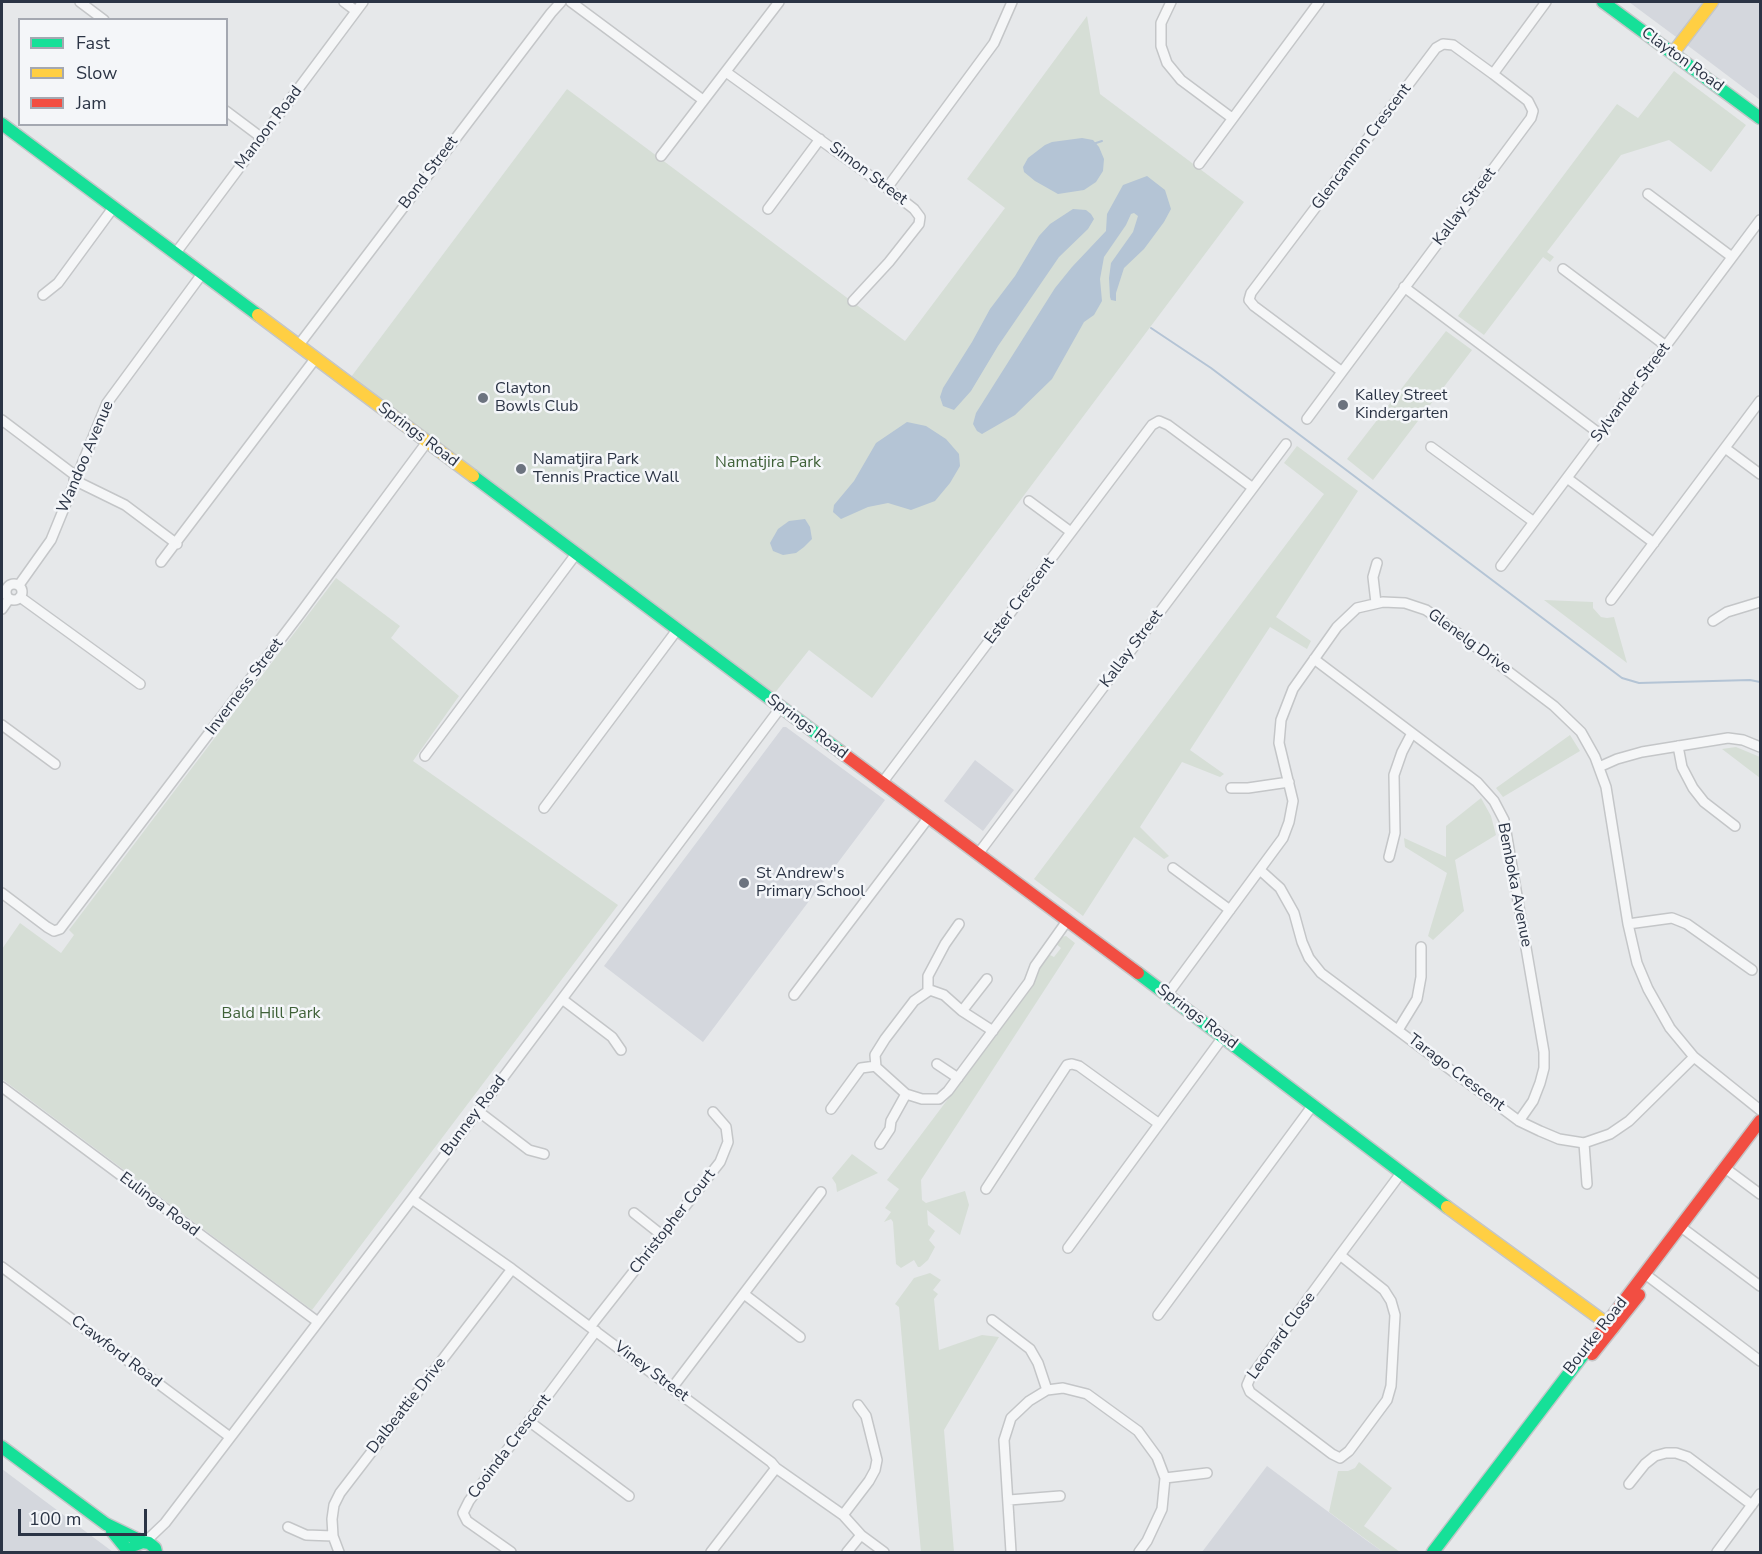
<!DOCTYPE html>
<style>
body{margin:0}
#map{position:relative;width:1762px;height:1554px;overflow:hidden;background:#e6e8ea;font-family:"Nunito Sans",sans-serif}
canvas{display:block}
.frame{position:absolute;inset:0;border:3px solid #2b3445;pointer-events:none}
.legend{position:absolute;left:18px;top:18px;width:210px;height:108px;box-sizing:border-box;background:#f4f6f9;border:2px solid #a4a8b1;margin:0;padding:8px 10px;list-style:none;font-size:18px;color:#2b3445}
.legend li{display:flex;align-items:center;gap:12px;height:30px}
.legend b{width:30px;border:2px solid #a4a8b1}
.scale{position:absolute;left:18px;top:1509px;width:129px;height:27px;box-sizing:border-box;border:3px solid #2b3445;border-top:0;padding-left:8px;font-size:18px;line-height:21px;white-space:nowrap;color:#2b3445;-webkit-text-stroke:4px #f4f6f9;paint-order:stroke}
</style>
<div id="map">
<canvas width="1762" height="1554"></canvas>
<div class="frame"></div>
<ul class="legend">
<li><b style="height:8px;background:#16e098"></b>Fast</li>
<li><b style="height:8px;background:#ffcf43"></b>Slow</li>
<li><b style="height:8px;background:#f24e42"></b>Jam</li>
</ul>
<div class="scale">100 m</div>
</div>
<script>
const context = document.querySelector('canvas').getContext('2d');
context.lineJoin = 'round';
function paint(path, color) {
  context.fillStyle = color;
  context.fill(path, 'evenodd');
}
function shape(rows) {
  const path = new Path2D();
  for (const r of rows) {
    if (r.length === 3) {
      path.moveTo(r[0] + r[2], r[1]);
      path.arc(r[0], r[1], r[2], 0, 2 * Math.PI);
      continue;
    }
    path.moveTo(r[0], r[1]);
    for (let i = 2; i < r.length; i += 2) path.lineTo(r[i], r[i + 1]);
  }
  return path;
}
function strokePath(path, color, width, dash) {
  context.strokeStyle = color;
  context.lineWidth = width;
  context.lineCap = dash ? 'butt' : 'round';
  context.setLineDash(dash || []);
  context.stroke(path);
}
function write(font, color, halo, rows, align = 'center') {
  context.font = font + ' "Nunito Sans",sans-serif';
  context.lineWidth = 5;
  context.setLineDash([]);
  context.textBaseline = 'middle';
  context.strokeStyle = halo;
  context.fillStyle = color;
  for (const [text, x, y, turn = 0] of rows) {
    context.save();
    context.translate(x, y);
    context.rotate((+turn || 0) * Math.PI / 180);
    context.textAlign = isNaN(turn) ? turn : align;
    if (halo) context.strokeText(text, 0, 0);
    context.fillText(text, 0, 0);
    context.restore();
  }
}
paint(shape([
 [1629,2,1760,2,1760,100,1691,48],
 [783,727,786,727,885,800,703,1042,604,966],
 [975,760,1014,790,983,831,944,801],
 [1267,1466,1366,1540,1383,1552,1202,1552],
 [2,1469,113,1552,2,1552]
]), '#d4d7dd');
paint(shape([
 [1087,16,1100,94,1244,202,872,698,809,650,774,694,351,377,567,89,905,341,1005,208,967,179],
 [1674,71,1746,125,1711,172,1669,140,1621,155,1547,252,1554,257,1550,262,1543,257,1484,335,1458,316,1617,104,1638,118],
 [1446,331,1472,350,1373,480,1347,459],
 [1297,446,1358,491,1276,617,1311,641,1307,649,1270,627,1190,750,1224,774,1220,777,1182,762,1140,827,1169,856,1164,859,1134,837,1083,916,1034,879,1324,494,1284,463],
 [336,578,400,626,391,638,459,696,413,761,618,905,312,1310,2,1079,2,949,20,923,61,953,74,935,69,930],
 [1544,600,1593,602,1593,608,1601,617,1607,618,1614,617,1627,663],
 [1570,735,1580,751,1503,797,1496,788],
 [1736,747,1760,757,1760,778,1722,749],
 [1481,798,1491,816,1496,835,1455,860,1464,911,1433,940,1428,936,1447,873,1405,847,1404,838,1446,857,1446,826],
 [1066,936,1075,943,921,1180,922,1200,926,1203,965,1191,969,1205,960,1235,927,1210,928,1225,935,1231,929,1240,935,1247,928,1260,920,1267,918,1267,914,1260,901,1268,896,1264,893,1222,891,1219,884,1222,891,1212,885,1208,899,1189,887,1180,1033,986,1037,972,1048,954,1054,957,1061,948,1055,943,1061,937],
 [852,1154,878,1173,837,1192,836,1184,832,1178],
 [930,1273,941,1280,933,1290,938,1294,934,1299,939,1350,982,1335,999,1337,944,1430,954,1552,921,1552,899,1307,895,1304,914,1278],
 [1359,1462,1392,1488,1364,1526,1400,1552,1383,1552,1329,1512,1338,1471,1348,1471,1355,1468]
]), '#d6ded6');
paint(shape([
 [1082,138,1093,140,1099,147,1104,159,1103,171,1096,182,1084,190,1058,194,1035,181,1024,172,1023,167,1028,158,1045,145,1052,142],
 [1147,176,1165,190,1171,209,1164,222,1144,249,1124,268,1116,293,1116,301,1111,300,1110,297,1109,278,1111,263,1133,232,1138,216,1134,213,1131,214,1126,225,1104,257,1100,279,1102,301,1094,315,1084,322,1052,379,1015,415,982,434,977,431,973,424,976,413,1055,288,1072,267,1106,231,1107,214,1123,185],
 [1073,209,1086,210,1091,214,1094,219,1088,229,1059,257,998,346,971,391,954,410,943,406,940,397,943,388,972,342,990,309,1015,276,1039,236,1050,224],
 [907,422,926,426,946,439,959,454,960,466,950,483,935,501,911,510,888,503,868,507,841,519,833,512,834,505,854,481,876,443],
 [805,519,810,527,812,539,804,547,796,553,783,555,773,551,770,543,778,529,789,521]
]), '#b4c4d5');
strokePath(shape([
 [1093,144,1102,141],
 [1151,328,1211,368,1622,678,1639,683,1750,680,1760,682]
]), '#b4c4d5', 2);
const street = shape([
 [80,2,104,20],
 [344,2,356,11],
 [571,2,703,100],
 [1171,2,1161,23,1161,46,1167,63,1181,80,1232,118],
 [726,72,887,188,914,209,920,217,919,224,889,262,853,301],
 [226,111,262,138],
 [661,156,779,2],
 [1199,164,1319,2],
 [887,188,994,43,1012,2],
 [1648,194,1732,257],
 [768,209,820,139],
 [175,254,363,2],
 [1563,269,1666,346],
 [1404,287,1600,434],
 [43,295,58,283,113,208],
 [298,346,551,13,561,2],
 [1341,371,1254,306,1249,300,1251,293,1436,48,1443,44,1453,45,1493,74],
 [1307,419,1531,118,1533,111,1528,101,1493,74,1546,2],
 [2,420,76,476],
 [1431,447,1534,522],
 [1725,448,1760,474],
 [1567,478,1654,543],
 [74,480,125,505,177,544],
 [1029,501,1071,532],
 [161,562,315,359],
 [1501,566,1760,220],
 [14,592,8],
 [19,585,51,540,107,403,202,274],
 [20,597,140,684],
 [1611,600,1760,401],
 [1376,603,1373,577,1377,563],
 [2,609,9,599],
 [1713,621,1727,612,1760,602],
 [1314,659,1477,782,1494,801,1504,820,1544,1052,1544,1068,1540,1083,1533,1101,1519,1121],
 [2,725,55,764],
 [1678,746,1682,767,1693,788,1704,802,1735,826],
 [425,756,576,554],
 [1599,767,1617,759,1642,752,1728,738,1743,740,1760,747],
 [882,783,1152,425,1159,421,1168,425,1253,488],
 [1231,788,1248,788,1289,782],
 [544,808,677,630],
 [978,854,1286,444],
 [1389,857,1395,833,1394,775,1402,752,1412,733],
 [1173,868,1230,910],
 [1260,870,1280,888,1294,913,1302,942,1309,958,1321,973,1519,1121,1540,1131,1559,1139,1584,1143,1610,1134,1629,1121,1694,1057],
 [2,893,47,927,54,931,60,929,299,615,427,442],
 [1628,924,1672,918,1687,924,1752,970],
 [928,991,928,976,945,944,959,924],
 [794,995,929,817],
 [1167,995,1283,838,1289,822,1293,801,1279,743,1281,720,1293,689,1337,627,1357,608,1383,602,1405,603,1426,610,1439,619,1554,706,1581,732,1595,757,1606,787,1628,924,1637,963,1648,989,1670,1028,1694,1057,1760,1110],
 [562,999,612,1037,621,1050],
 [962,1011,987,979],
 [1398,1030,1417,999,1421,977,1421,947],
 [993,1031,962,1011,944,995,930,990,914,1001,885,1039,875,1055,876,1067,906,1094,922,1099,939,1099,948,1091,1029,982,1035,966,1067,921],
 [937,1064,958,1078],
 [2,1087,318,1322],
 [831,1109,861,1068,876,1066],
 [478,1111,529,1150,544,1154],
 [1584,1143,1587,1184],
 [880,1144,890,1129,891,1121,906,1094],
 [1725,1168,1760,1194],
 [986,1189,1067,1065,1072,1064,1079,1066,1158,1123],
 [412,1199,512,1269,771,1462,776,1468,843,1515,861,1535,884,1552],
 [634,1213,663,1236],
 [1681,1227,1760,1286],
 [1068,1248,1223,1037],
 [1340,1255,1384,1290,1391,1301,1395,1315,1391,1386,1387,1400,1349,1451,1340,1458,1332,1454,1250,1392,1247,1385,1250,1378,1340,1255,1401,1173],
 [2,1267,230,1437],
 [1645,1274,1760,1361],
 [744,1294,800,1337],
 [1158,1315,1313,1105],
 [992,1320,1030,1349,1038,1363,1047,1390],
 [590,1327,720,1162,728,1142,726,1127,713,1112],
 [672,1388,821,1192],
 [530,1422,629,1496],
 [1165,1478,1207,1473],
 [1629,1484,1645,1464,1655,1456,1666,1453,1676,1453,1688,1457,1752,1505],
 [1009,1500,1060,1496],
 [843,1515,869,1481,875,1470,877,1460,866,1416,858,1405],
 [288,1527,306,1535,333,1536],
 [145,1542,165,1523,412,1199,781,707],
 [339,1552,333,1536,332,1519,334,1505,340,1493,512,1269],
 [511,1552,467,1521,463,1513,469,1501,596,1331],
 [711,1552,776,1468],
 [847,1552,861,1535],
 [1011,1552,1004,1440,1011,1418,1029,1401,1047,1390,1063,1388,1087,1394,1138,1431,1157,1457,1165,1478,1162,1509,1147,1541,1139,1552],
 [1717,1552,1760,1494]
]);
const fast = shape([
 [1603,2,1760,118],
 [2,124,258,315],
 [473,476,841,752],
 [1138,973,1447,1207],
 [2,1447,106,1524,143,1542],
 [112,1531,129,1552],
 [135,1545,143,1542,149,1543,155,1548,156,1552],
 [1433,1552,1586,1351]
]);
const slow = shape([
 [1673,53,1712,2],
 [258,315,473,476],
 [1447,1207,1613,1328]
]);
const jam = shape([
 [841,752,1138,973],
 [1586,1351,1760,1121],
 [1592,1354,1639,1295]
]);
strokePath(street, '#c4c6c8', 12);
strokePath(fast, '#c4c6c8', 15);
strokePath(slow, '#c4c6c8', 15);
strokePath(jam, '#c4c6c8', 15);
strokePath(street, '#f5f6f7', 9);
strokePath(fast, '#16e098', 12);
strokePath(slow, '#ffcf43', 12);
strokePath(jam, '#f24e42', 12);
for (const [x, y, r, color] of [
 [483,398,6,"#6c737f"],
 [1343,405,6,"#6c737f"],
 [521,469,6,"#6c737f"],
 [744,883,6,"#6c737f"]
]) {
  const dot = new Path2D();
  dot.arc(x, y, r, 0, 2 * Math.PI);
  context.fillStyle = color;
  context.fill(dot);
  strokePath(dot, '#f4f6f9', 2);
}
write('16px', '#2b3445', '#f4f6f9', [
 ["Clayton Road",1682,60,36],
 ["Manoon Road",269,128,-53],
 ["Glencannon Crescent",1362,147,-53],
 ["Bond Street",429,173,-53],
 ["Simon Street",868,174,37],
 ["Kallay Street",1465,207,-53],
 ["Sylvander Street",1631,393,-53],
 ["Springs Road",418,435,37],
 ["Wandoo Avenue",86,457,-67],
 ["Ester Crescent",1020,601,-53],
 ["Glenelg Drive",1469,642,36],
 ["Kallay Street",1132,649,-53],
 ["Inverness Street",245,687,-53],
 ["Springs Road",807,727,37],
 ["Bemboka Avenue",1514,885,79],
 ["Springs Road",1197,1017,37],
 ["Tarago Crescent",1456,1073,37],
 ["Bunney Road",474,1116,-53],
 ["Eulinga Road",159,1205,37],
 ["Christopher Court",673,1222,-52],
 ["Leonard Close",1282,1336,-54],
 ["Bourke Road",1596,1336,-52],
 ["Crawford Road",116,1352,37],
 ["Viney Street",651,1372,37],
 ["Dalbeattie Drive",407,1406,-52],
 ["Cooinda Crescent",510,1447,-53]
]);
write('16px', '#2b3445', '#f4f6f9', [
 ["Clayton",495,389],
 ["Bowls Club",495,407],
 ["Kalley Street",1355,396],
 ["Kindergarten",1355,414],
 ["Namatjira Park",533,460],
 ["Tennis Practice Wall",533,478],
 ["St Andrew's",756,874],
 ["Primary School",756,892]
], 'left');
write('16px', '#3f6138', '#f4f6f9', [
 ["Namatjira Park",768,463],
 ["Bald Hill Park",271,1014]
]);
</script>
